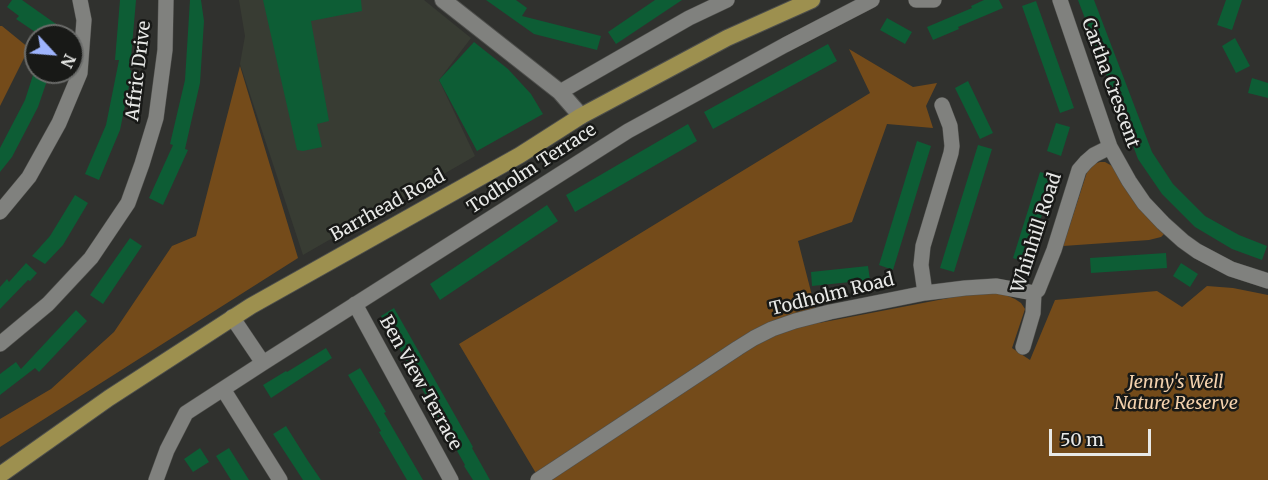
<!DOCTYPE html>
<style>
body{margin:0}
#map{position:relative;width:1268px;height:480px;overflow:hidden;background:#30312e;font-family:Merriweather,serif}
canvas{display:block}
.north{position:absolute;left:24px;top:24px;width:60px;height:60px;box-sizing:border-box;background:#181917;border:2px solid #6b6c6a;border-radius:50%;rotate:116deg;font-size:16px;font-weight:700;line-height:24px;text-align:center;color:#e8e9e7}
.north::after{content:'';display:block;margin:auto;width:21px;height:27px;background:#9eb4fd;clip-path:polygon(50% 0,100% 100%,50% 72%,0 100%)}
.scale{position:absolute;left:1049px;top:429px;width:102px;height:27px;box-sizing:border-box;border:3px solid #e8e9e7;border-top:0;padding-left:8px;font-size:18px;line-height:21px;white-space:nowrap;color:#e8e9e7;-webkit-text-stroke:4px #181917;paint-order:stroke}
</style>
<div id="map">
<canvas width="1268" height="480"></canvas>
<div class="north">N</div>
<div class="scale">50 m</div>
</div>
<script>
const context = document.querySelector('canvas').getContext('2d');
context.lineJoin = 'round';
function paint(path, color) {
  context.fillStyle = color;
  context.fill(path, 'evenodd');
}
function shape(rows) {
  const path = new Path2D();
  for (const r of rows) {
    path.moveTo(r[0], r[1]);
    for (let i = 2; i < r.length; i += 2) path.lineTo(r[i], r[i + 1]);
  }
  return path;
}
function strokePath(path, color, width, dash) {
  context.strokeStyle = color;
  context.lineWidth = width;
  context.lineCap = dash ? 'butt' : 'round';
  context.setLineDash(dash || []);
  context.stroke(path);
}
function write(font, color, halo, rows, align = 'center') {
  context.font = font + ' Merriweather,serif';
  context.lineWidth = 5;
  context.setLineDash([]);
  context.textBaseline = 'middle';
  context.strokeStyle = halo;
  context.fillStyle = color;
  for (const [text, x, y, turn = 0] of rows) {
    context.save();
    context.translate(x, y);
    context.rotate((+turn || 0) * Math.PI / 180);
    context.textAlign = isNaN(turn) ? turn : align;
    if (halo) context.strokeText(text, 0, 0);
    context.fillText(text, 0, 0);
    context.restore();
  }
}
paint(shape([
 [239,0,424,0,471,38,439,80,475,156,303,255,240,64,245,36]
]), '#383c33');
paint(shape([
 [0,26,2,26,29,48,0,106],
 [849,49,913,87,937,83,926,106,933,128,887,124,852,222,798,241,819,323,985,291,1001,293,1015,299,1021,303,1025,309,1012,348,1030,360,1055,300,1157,291,1182,307,1207,286,1233,288,1268,295,1268,480,540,480,459,344,870,93],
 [240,66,298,258,0,447,0,419,51,389,114,332,172,246,196,236],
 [1100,162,1105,162,1114,167,1164,234,1161,237,1149,240,1063,246,1087,172,1094,164]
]), '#744b1a');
paint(shape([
 [12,0,22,0,56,24,48,36,41,36,16,19,19,16,7,7],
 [120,0,136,0,130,70,132,71,120,130,99,180,85,174,106,125,119,60,115,60],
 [190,0,201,0,204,21,200,83,185,149,188,150,163,205,149,198,173,145,170,144,185,80],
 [263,0,361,0,362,11,311,21,329,121,317,124,322,147,303,151,297,150],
 [486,0,516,0,527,8,522,16,601,36,597,50,534,34],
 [655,0,682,0,616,44,608,32],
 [984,0,999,0,1003,8,958,27,959,29,933,40,927,27,972,8,971,6],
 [1078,0,1094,0,1152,152,1173,184,1205,216,1239,235,1267,246,1262,260,1232,249,1195,227,1162,194,1138,159],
 [1226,0,1242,0,1232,30,1217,25],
 [1036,1,1074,108,1060,113,1022,6],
 [887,18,912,32,905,44,880,30],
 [1235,38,1250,66,1236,73,1222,46],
 [474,42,508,69,531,94,543,114,477,151,439,80],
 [828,44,837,61,713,129,704,112],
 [34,72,50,72,38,107,12,157,0,172,0,148,25,100],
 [1252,78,1268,83,1268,98,1248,93],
 [968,81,993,133,980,139,955,88],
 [1056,123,1070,127,1061,156,1047,151],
 [688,124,697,141,575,212,566,195],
 [917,141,931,146,893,270,879,265],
 [978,145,992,149,954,272,940,268],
 [1040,172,1054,176,1027,263,1013,258],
 [75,195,88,203,63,245,45,264,32,256,50,236],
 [547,205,558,221,440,300,430,284],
 [130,238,142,246,103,304,90,295],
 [1166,253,1167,268,1091,273,1090,258],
 [26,263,37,273,30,281,28,280,0,309,0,287,7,279,9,282],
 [1181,263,1198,274,1190,287,1173,276],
 [868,266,870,280,812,286,811,272],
 [394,308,473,447,472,448,490,480,473,480,464,466,465,465,381,316],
 [76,310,87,321,39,372,35,368,0,395,0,374,16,362,21,369],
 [326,348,332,358,271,398,263,385,286,371,287,372],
 [360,368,386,412,384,413,423,480,407,480,379,432,381,431,348,375],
 [286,426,308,461,321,480,303,480,273,434],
 [200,448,209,462,193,472,184,459],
 [229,448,249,480,231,480,216,456]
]), '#0d5d35');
const minor = shape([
 [916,0,934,0],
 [1060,0,1110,147,1129,181,1144,203,1163,223,1183,241,1197,251,1231,269,1268,281],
 [560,92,689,18,727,0],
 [0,212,29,177,59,123,80,73,84,20,80,0],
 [925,293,921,265,923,246,951,153,952,146,950,126,942,105],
 [355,304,451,480],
 [232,317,263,363],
 [0,344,48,304,91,258,128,203,142,164,156,118,165,50,166,0],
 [1023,347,1033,313,1034,293,1038,290,1054,250,1079,170,1086,162,1094,155,1110,147],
 [223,389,280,480],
 [156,480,167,450,186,413,263,363,628,131,785,45,872,0],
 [538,480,738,348,754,338,772,329,795,321,830,312,925,293,965,288,996,286,1034,293]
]);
const tertiary = shape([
 [443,0,560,92,581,116]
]);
const primary = shape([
 [0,475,109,398,251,306,520,155,581,116,727,38,812,0]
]);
strokePath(minor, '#4e4f4c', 16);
strokePath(tertiary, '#4e4f4c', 18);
strokePath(primary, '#4e4f4c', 18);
strokePath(minor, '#80817e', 15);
strokePath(tertiary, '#80817e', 16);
strokePath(primary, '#9d904f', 16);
write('18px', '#e8e9e7', '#181917', [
 ["Affric Drive",139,71,-83],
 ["Cartha Crescent",1110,83,70],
 ["Todholm Terrace",532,169,-33],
 ["Barrhead Road",388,206,-29],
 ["Whinhill Road",1037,233,-72],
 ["Todholm Road",832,295,-14],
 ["Ben View Terrace",420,383,61]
]);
write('italic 18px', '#f3d1ad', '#181917', [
 ["Jenny's Well",1176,383],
 ["Nature Reserve",1176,404]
]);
</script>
